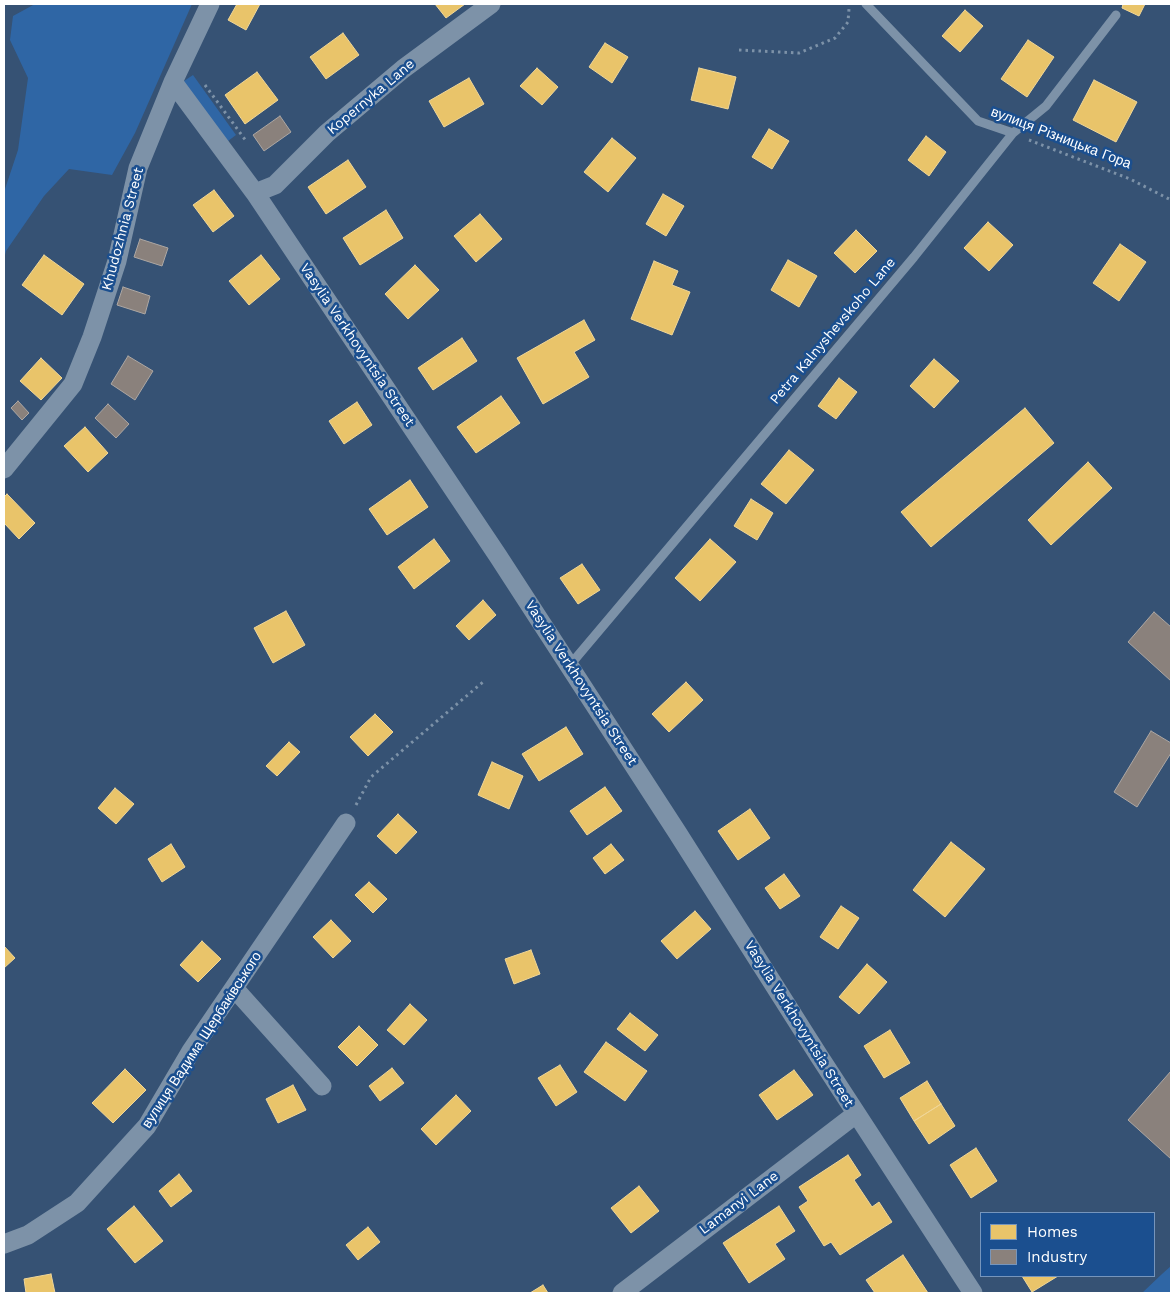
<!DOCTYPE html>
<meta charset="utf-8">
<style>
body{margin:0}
#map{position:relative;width:1175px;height:1297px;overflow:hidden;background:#365274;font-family:"Work Sans",sans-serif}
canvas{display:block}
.frame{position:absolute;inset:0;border:5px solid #fff;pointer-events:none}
.legend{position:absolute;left:980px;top:1212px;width:175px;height:65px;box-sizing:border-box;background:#1b4f8f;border:1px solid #7695bc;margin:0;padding:6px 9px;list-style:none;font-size:15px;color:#fff}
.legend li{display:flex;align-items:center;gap:10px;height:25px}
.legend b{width:25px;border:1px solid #7695bc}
</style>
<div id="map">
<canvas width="1175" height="1297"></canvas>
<div class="frame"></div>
<ul class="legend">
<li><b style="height:14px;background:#e9c46a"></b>Homes</li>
<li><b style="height:14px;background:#8a817c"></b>Industry</li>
</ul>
</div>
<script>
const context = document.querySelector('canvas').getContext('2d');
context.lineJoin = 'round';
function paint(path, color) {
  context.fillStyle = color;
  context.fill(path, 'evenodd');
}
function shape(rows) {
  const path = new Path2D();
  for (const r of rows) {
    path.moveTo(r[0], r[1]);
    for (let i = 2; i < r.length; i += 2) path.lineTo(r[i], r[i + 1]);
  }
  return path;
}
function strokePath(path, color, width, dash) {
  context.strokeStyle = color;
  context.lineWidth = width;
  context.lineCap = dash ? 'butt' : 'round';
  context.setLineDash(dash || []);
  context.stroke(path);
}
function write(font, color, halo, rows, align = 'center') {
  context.font = font + ' "Work Sans",sans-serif';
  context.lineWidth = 5;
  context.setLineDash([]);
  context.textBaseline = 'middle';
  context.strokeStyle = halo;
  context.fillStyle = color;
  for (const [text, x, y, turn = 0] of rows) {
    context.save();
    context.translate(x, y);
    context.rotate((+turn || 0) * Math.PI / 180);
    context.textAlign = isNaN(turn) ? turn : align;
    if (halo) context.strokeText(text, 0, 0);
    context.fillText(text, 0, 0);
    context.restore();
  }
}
paint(shape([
 [35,4,192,4,135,133,112,175,69,169,44,196,6,251,4,259,4,192,18,150,28,78,10,40,13,16],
 [193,75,236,135,224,144,181,83],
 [1171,1266,1171,1293,1142,1293,1162,1274]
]), '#2f66a5');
const homes = shape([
 [237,4,260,4,246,30,228,20,237,4],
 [435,4,465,4,446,18,435,4],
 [1123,4,1145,4,1139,16,1122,8,1123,4],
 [965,10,983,26,960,52,942,36,965,10],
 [343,33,359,55,326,79,310,57,343,33],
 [1028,40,1054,57,1027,97,1001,79,1028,40],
 [605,43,628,57,612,83,589,67,605,43],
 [537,68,558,87,542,105,520,86,537,68],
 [699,68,736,77,728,109,691,100,699,68],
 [257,72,278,100,245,124,225,95,257,72],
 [469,78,484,104,444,127,429,101,469,78],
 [1094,80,1137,102,1116,142,1073,120,1094,80],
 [769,129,789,141,772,169,752,157,769,129],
 [926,136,946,152,929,176,908,160,926,136],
 [612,138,636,158,608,192,584,172,612,138],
 [348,160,366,187,326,214,308,187,348,160],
 [214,190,234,216,213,232,193,205,214,190],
 [663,194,684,206,666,236,646,224,663,194],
 [386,210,403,238,360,265,343,238,386,210],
 [480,214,502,239,476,262,454,236,480,214],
 [988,222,1013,245,989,271,964,248,988,222],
 [856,230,877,251,855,273,834,253,856,230],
 [1120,244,1146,262,1119,301,1093,283,1120,244],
 [44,255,84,284,62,315,22,285,44,255],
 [261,255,280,279,249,305,229,281,261,255],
 [788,260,817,276,799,307,771,290,788,260],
 [654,261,678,271,672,285,690,292,672,335,631,319,654,261],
 [415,265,439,290,408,319,385,294,415,265],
 [584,320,595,340,574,352,589,377,543,404,517,358,584,320],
 [462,338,477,361,433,390,418,368,462,338],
 [41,358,62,378,41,400,20,381,41,358],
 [934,359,959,381,934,408,910,386,934,359],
 [839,378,857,392,836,419,818,406,839,378],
 [501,396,520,423,476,453,457,427,501,396],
 [357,402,372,425,344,444,329,421,357,402],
 [1025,408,1054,443,931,547,901,512,1025,408],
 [85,427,108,453,88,472,64,446,85,427],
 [789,450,814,470,786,504,761,484,789,450],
 [1088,462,1112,488,1051,545,1028,520,1088,462],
 [410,480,428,507,387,535,369,509,410,480],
 [7,494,35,523,19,539,4,523,4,497,7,494],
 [751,499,773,513,757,540,734,526,751,499],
 [434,539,450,561,414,589,398,567,434,539],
 [710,539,736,562,700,601,675,578,710,539],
 [582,564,600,590,578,604,560,578,582,564],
 [483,600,496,615,469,640,456,626,483,600],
 [286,611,305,645,273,663,254,628,286,611],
 [686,682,703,700,669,732,652,714,686,682],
 [375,714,393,732,368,756,350,737,375,714],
 [566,727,583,754,539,781,522,754,566,727],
 [289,742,300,752,277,776,266,766,289,742],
 [492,762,523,776,509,809,478,795,492,762],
 [605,787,622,811,587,835,570,811,605,787],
 [115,788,134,804,116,824,98,808,115,788],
 [750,809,770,838,738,860,718,831,750,809],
 [398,814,417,832,396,854,377,836,398,814],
 [951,842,985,869,945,917,913,890,951,842],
 [171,844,185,867,162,882,148,859,171,844],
 [611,844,624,860,605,874,593,858,611,844],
 [784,874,800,896,780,909,765,888,784,874],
 [369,882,387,899,373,913,355,895,369,882],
 [841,906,859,918,838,949,820,937,841,906],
 [695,911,711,929,677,959,661,941,695,911],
 [331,920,351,941,333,958,313,937,331,920],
 [202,941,221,959,198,982,180,965,202,941],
 [4,946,15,958,4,968,4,946],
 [531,950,540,974,514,984,505,959,531,950],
 [867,964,887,982,859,1014,839,997,867,964],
 [410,1004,427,1020,404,1045,387,1030,410,1004],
 [630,1013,658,1035,645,1051,617,1029,630,1013],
 [359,1026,378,1045,357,1066,338,1047,359,1026],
 [890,1030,910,1063,884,1078,864,1046,890,1030],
 [606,1042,647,1071,625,1101,584,1072,606,1042],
 [560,1065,577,1092,556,1106,538,1078,560,1065],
 [392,1068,404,1083,380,1101,369,1086,392,1068],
 [125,1069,146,1090,113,1123,92,1103,125,1069],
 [794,1070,813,1095,777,1120,759,1095,794,1070],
 [927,1081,941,1104,914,1121,900,1098,927,1081],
 [293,1085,306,1110,278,1123,266,1099,293,1085],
 [456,1095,471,1111,436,1145,421,1129,456,1095],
 [941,1104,955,1126,929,1144,914,1121,941,1104],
 [976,1148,997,1181,971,1198,950,1165,976,1148],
 [848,1155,861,1175,854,1180,872,1207,879,1202,892,1222,840,1255,831,1242,824,1246,799,1207,808,1201,799,1187,848,1155],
 [179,1174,192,1191,171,1207,159,1191,179,1174],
 [639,1186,659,1211,631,1233,611,1208,639,1186],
 [134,1206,163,1241,135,1263,107,1229,134,1206],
 [779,1206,795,1231,775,1244,785,1259,749,1283,723,1243,779,1206],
 [368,1227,380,1242,358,1260,346,1245,368,1227],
 [903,1255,928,1293,875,1293,866,1280,903,1255],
 [51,1274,55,1293,26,1293,24,1279,51,1274],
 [1022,1276,1058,1276,1032,1292,1022,1276],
 [543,1285,548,1293,530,1293,543,1285]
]);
paint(homes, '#e9c46a');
strokePath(homes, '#f0d697', 1);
const industry = shape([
 [280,116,291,132,264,151,253,135,280,116],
 [140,239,168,248,162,266,134,257,140,239],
 [123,287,150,296,145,314,117,305,123,287],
 [128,356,153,371,135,400,111,384,128,356],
 [18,401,29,413,22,420,11,408,18,401],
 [108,404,129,424,116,438,95,418,108,404],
 [1154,612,1171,627,1171,681,1128,642,1154,612],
 [1151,731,1171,743,1171,753,1137,807,1114,792,1151,731],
 [1171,1071,1171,1159,1128,1120,1171,1071]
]);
paint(industry, '#8a817c');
strokePath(industry, '#ada7a3', 1);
strokePath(shape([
 [739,50,799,53,835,38,848,22,849,9],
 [205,85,246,141],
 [1029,140,1130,179,1171,200],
 [356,805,371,777,483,682]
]), '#7d92a8', 3, [2.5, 4]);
strokePath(shape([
 [866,4,978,121,1013,133],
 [570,665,914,257,1013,133,1046,106,1116,15]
]), '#7d92a8', 9);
strokePath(shape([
 [173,82,255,193,498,556,677,832,819,1056,973,1293],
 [255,193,275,185,327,133,403,69,491,4],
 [4,469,73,384,92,337,117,261,138,168,173,82,210,4],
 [234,988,322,1086],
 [4,1244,28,1235,77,1203,147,1126,191,1051,346,823],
 [622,1293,856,1114]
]), '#7d92a8', 19);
write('14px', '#fff', '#1b4f8f', [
 ["Kopernyka Lane",371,97,-40],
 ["вулиця Різницька Гора",1061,138,21],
 ["Khudozhnia Street",123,229,-75],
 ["Petra Kalnyshevskoho Lane",833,331,-50],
 ["Vasylia Verkhovyntsia Street",357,345,56],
 ["Vasylia Verkhovyntsia Street",581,683,57],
 ["Vasylia Verkhovyntsia Street",799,1024,58],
 ["вулиця Вадима Щербаківського",202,1040,-57],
 ["Lamanyi Lane",739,1203,-37]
]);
</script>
